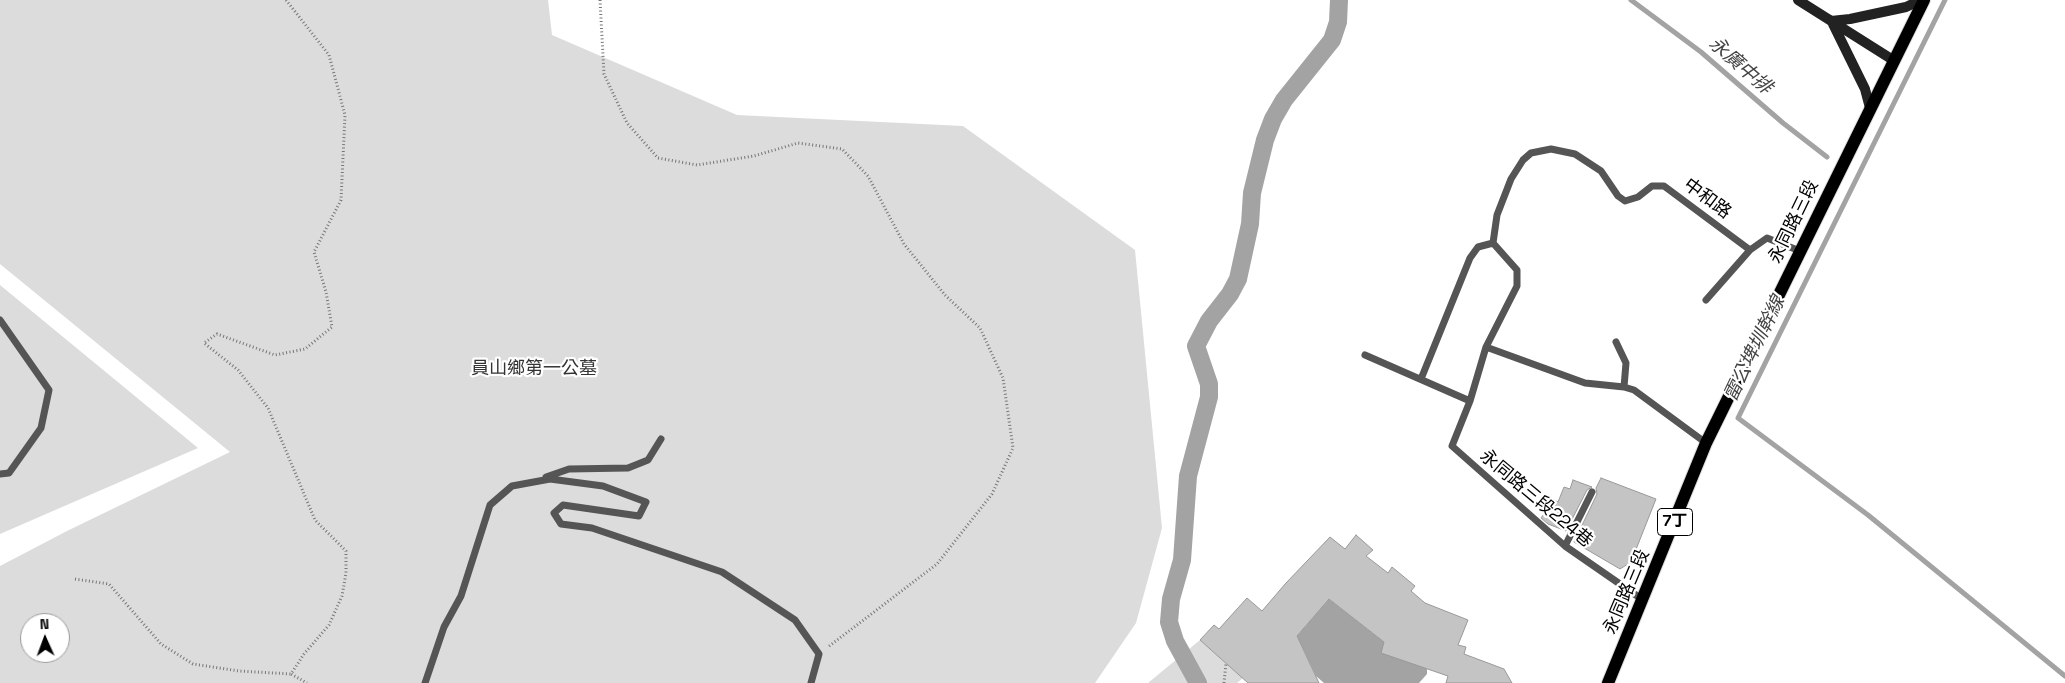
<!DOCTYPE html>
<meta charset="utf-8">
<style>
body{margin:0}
#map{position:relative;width:2065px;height:683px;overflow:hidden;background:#fff;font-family:"Space Grotesk",sans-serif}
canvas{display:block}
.north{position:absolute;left:20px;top:613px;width:50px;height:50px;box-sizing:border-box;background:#fff;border:1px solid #999;border-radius:50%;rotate:358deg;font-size:14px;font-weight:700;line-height:20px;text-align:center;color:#000}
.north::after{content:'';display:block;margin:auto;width:18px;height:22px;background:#000;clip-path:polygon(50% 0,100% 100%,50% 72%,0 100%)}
</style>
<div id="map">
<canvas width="2065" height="683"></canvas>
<div class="north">N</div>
</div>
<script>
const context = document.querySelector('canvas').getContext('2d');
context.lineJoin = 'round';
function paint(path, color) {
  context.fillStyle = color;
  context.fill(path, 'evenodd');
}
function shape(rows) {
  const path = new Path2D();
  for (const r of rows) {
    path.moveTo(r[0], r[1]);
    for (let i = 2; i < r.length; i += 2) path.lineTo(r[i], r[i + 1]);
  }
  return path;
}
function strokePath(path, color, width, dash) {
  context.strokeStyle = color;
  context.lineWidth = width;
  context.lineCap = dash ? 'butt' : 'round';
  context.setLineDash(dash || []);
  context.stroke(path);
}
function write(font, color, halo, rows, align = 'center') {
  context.font = font + ' "Space Grotesk","Noto Sans TC",sans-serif';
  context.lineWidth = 4.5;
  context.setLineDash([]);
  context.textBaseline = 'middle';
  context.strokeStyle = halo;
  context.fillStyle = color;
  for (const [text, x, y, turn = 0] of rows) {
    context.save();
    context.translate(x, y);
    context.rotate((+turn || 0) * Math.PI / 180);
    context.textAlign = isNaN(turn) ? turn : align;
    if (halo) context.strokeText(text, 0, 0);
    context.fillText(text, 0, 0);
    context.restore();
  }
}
paint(shape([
 [0,0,548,0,552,35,737,115,963,126,1135,250,1162,528,1136,623,1095,683,0,683,0,566,67,531,230,452,0,264],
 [30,623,60,623,60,653,30,653],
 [0,285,198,448,0,534],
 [1200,640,1243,678,1237,683,1148,683]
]), '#dcdcdc');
paint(shape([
 [1329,599,1384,642,1427,669,1427,674,1419,683,1324,683,1316,676,1297,636]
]), '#a3a3a3');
strokePath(shape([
 [1631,0,1701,52,1783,123,1827,157],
 [1945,0,1738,418,1868,515,2065,676]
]), '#a3a3a3', 5);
strokePath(shape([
 [1198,683,1175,641,1169,622,1171,599,1182,560,1188,476,1209,397,1209,384,1196,346,1209,321,1230,294,1238,279,1250,224,1252,193,1265,140,1273,119,1284,100,1332,40,1338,22,1339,0]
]), '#a3a3a3', 18);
const building = shape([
 [1601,478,1656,499,1631,562,1620,569,1574,542,1597,494,1596,488,1601,478],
 [1573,480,1592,487,1587,490,1566,531,1548,524,1541,518,1554,500,1558,502,1564,487,1570,489,1573,480],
 [1356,535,1373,550,1366,556,1388,573,1392,567,1415,586,1411,591,1425,603,1468,620,1458,645,1466,647,1464,654,1504,669,1512,683,1446,683,1448,676,1381,653,1384,642,1329,599,1297,636,1319,683,1248,683,1200,640,1214,625,1219,629,1247,598,1262,611,1286,583,1330,537,1345,549,1356,535]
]);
paint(building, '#c4c4c4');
strokePath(building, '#999', 1);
const primary = shape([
 [1608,683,1706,443,1924,0]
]);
strokePath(primary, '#dbdbdb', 14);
strokePath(shape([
 [286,0,329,55,345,115,341,200,314,252,326,292,332,327,305,349,275,355,217,334,204,343,238,370,268,408,315,520,346,551,346,573,342,596,329,625,304,654,291,674,307,683],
 [600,0,604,74,627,123,658,158,697,165,754,156,798,143,842,149,868,176,904,244,945,295,980,328,1003,378,1013,448,992,494,937,564,828,647],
 [75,579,109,584,161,644,193,664,239,671,291,674],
 [1224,683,1226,663]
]), '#777', 3, [1, 2.5]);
strokePath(shape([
 [1493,243,1517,270,1517,286,1486,347,1470,401,1452,446,1565,546,1643,600],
 [1493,243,1497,215,1511,179,1523,160,1531,153,1551,149,1575,154,1601,171,1618,196,1625,201,1638,197,1652,186,1664,186,1750,250,1767,238,1800,251],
 [1706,300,1750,250],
 [0,320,49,390,41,428,9,473,0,474],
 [1616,342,1626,363,1624,387],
 [1486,347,1585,383,1624,387,1634,390,1706,443],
 [1365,355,1470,401],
 [1421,379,1470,258,1478,247,1493,243],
 [546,477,569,469,628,468,648,460,661,439],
 [1565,546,1592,492],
 [425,683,444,627,461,596,490,505,512,486,550,479,603,486,646,502,639,516,563,505,554,513,561,524,592,528,722,572,795,620,819,654,811,683]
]), '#555', 7);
strokePath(shape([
 [1798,0,1893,60],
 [1831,21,1850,19,1906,7,1921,0],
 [1833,24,1865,89,1870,108]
]), '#222', 10);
strokePath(primary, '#000', 12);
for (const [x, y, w] of [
 [1675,522,35]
]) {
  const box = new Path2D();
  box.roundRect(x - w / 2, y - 13.5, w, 27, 4);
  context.fillStyle = '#fff';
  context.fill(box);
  strokePath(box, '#000', 1);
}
write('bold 16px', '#000', null, [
 ["7丁",1675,522]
]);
write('18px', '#000', '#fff', [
 ["中和路",1707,199,37],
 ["永同路三段",1794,222,-64],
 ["永同路三段224巷",1536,499,40],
 ["永同路三段",1627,592,-67]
]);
write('18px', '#333', '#fff', [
 ["員山鄉第一公墓",534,369]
]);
write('italic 19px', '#444', '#fff', [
 ["永廣中排",1740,66,41],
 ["雷公埤圳幹線",1755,349,-64]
]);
</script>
